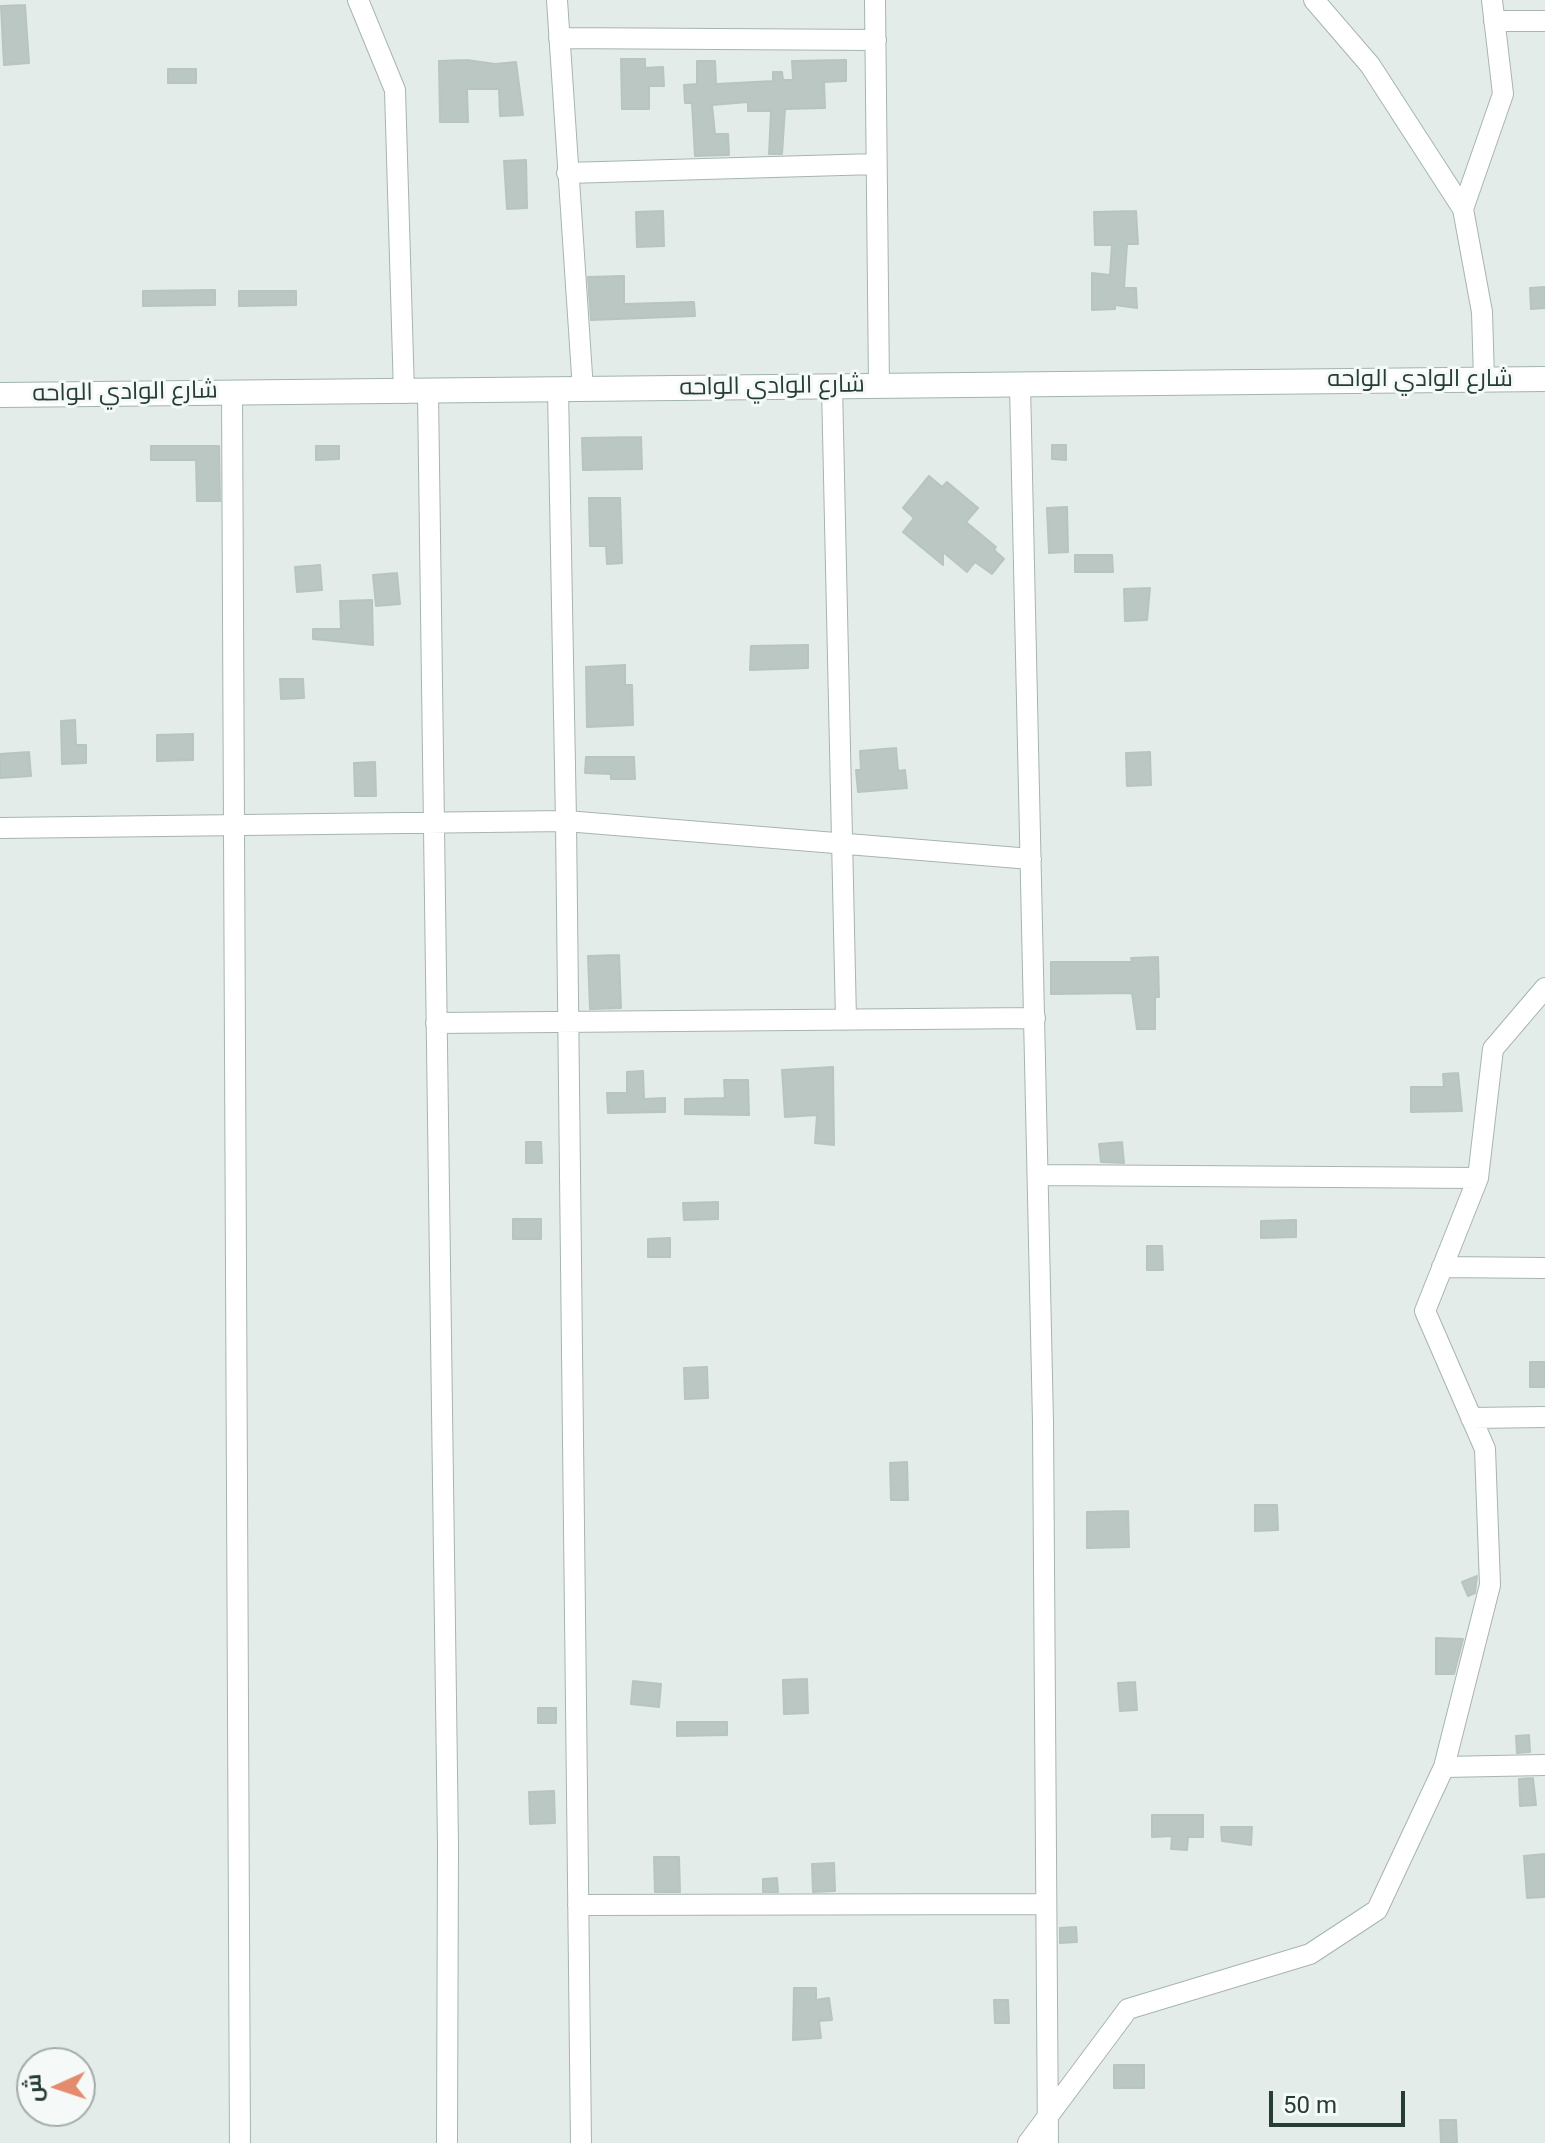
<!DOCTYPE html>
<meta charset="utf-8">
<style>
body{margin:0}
#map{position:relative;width:1545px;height:2143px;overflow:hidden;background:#e4ece9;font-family:Roboto,Cairo,sans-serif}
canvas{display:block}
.north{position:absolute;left:16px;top:2047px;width:80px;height:80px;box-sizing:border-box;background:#f5f9f7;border:2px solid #a2adaa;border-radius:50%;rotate:267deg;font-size:22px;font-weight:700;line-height:32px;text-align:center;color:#263c36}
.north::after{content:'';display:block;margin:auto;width:28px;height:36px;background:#e38b6c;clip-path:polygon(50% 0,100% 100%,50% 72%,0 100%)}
.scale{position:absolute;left:1269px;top:2091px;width:136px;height:36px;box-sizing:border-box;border:4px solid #263c36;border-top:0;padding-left:10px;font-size:24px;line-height:28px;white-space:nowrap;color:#263c36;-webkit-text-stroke:6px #f5f9f7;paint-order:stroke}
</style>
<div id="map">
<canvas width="1545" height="2143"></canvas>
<div class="north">ش</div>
<div class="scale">50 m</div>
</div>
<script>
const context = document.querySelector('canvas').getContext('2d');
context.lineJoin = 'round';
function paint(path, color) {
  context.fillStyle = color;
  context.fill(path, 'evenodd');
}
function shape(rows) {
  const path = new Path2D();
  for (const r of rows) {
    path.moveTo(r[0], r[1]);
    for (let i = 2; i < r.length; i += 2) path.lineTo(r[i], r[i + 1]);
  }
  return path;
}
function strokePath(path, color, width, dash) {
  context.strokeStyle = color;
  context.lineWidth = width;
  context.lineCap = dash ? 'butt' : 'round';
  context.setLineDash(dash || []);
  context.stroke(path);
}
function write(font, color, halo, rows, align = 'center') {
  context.font = font + ' Roboto,Cairo,sans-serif';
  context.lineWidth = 6;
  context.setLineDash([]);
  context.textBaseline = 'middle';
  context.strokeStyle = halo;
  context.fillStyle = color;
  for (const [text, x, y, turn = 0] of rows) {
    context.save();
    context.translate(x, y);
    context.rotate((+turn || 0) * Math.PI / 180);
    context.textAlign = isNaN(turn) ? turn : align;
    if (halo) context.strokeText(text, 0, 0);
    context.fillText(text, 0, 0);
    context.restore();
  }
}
const building = shape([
 [25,5,29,63,4,65,1,6,25,5],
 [621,59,645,59,645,68,663,67,664,86,649,86,649,109,622,109,621,59],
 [467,60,495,64,516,62,523,115,500,116,499,89,467,89,468,122,440,122,439,61,467,60],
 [846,60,846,81,824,82,825,108,785,109,782,154,769,154,771,111,748,111,748,102,712,105,715,134,728,134,729,155,695,156,692,103,685,103,684,85,697,84,697,61,715,61,716,84,773,81,773,72,782,72,783,80,793,80,792,61,846,60],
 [168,69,196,69,196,83,168,83,168,69],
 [526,160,527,208,507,209,504,161,526,160],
 [663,211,664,246,637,247,636,212,663,211],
 [1136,211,1138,244,1127,244,1124,288,1136,288,1137,308,1115,305,1115,309,1092,310,1092,273,1110,275,1112,245,1095,245,1094,212,1136,211],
 [624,276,624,304,694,302,695,316,591,320,588,277,624,276],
 [1545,287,1545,308,1531,309,1530,288,1545,287],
 [215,290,215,305,143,306,143,291,215,290],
 [239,291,296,291,296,305,239,306,239,291],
 [641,437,642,469,583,470,582,438,641,437],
 [1052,445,1066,445,1066,460,1052,459,1052,445],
 [151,446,219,446,220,501,197,501,196,460,151,460,151,446],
 [316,446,339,446,339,459,316,460,316,446],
 [929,476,942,487,947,482,978,508,966,522,996,547,994,550,1004,559,992,574,975,562,967,572,943,552,943,565,903,532,914,518,903,508,929,476],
 [589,498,620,498,622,563,607,564,606,546,590,546,589,498],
 [1067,507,1068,552,1049,553,1047,508,1067,507],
 [1075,555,1112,555,1113,572,1075,572,1075,555],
 [320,565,322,590,297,592,295,567,320,565],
 [397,573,400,604,376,606,373,575,397,573],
 [1150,588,1147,620,1125,621,1124,589,1150,588],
 [372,600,373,645,313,639,313,629,341,629,340,601,372,600],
 [808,645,808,668,750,670,751,646,808,645],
 [625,665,625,685,632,685,633,725,587,727,586,667,625,665],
 [280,679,303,679,304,698,281,699,280,679],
 [75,720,76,745,86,745,86,763,62,764,61,721,75,720],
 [193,734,193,760,157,761,157,735,193,734],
 [896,748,898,771,905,770,907,788,858,792,856,770,861,770,860,751,896,748],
 [29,752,31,776,0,778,0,754,29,752],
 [1150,752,1151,785,1127,786,1126,753,1150,752],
 [586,757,634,757,635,779,611,779,611,774,585,773,586,757],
 [375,762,376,796,355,796,354,763,375,762],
 [619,955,621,1008,590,1009,588,956,619,955],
 [1158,957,1159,997,1155,997,1155,1029,1137,1029,1132,993,1051,994,1051,962,1132,962,1131,958,1158,957],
 [833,1067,834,1145,815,1143,817,1115,785,1117,782,1070,833,1067],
 [643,1071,644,1099,665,1098,665,1112,608,1113,607,1093,627,1093,627,1072,643,1071],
 [1458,1073,1462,1111,1411,1112,1411,1087,1444,1087,1443,1074,1458,1073],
 [724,1080,748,1080,749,1115,685,1114,685,1099,725,1098,724,1080],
 [526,1142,541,1142,542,1163,526,1163,526,1142],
 [1122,1142,1124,1163,1101,1162,1099,1144,1122,1142],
 [718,1202,718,1219,684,1220,683,1203,718,1202],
 [513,1219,541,1219,541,1239,513,1239,513,1219],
 [1296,1220,1296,1237,1261,1238,1261,1221,1296,1220],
 [670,1238,670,1257,648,1257,648,1239,670,1238],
 [1147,1246,1162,1246,1163,1270,1147,1270,1147,1246],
 [1530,1362,1545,1362,1545,1387,1530,1387,1530,1362],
 [707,1367,708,1398,685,1399,684,1368,707,1367],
 [907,1462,908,1500,891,1500,890,1463,907,1462],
 [1255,1505,1277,1505,1278,1530,1255,1531,1255,1505],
 [1128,1511,1129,1547,1087,1548,1087,1512,1128,1511],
 [1477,1576,1475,1593,1468,1596,1462,1582,1477,1576],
 [1436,1638,1463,1639,1454,1674,1436,1674,1436,1638],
 [807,1679,808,1713,784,1714,783,1680,807,1679],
 [633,1681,661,1684,659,1707,631,1704,633,1681],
 [1135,1682,1137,1710,1120,1711,1118,1683,1135,1682],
 [538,1708,556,1708,556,1723,538,1723,538,1708],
 [677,1722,727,1722,727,1735,677,1736,677,1722],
 [1529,1735,1530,1752,1517,1753,1516,1736,1529,1735],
 [1533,1778,1536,1805,1520,1806,1519,1779,1533,1778],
 [554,1791,555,1823,530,1824,529,1792,554,1791],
 [1152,1815,1203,1815,1203,1837,1188,1837,1187,1850,1171,1849,1172,1836,1152,1837,1152,1815],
 [1221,1827,1252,1827,1251,1845,1222,1841,1221,1827],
 [1545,1854,1545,1897,1527,1898,1524,1856,1545,1854],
 [654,1857,679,1857,680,1892,655,1892,654,1857],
 [834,1863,835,1891,813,1892,812,1864,834,1863],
 [777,1878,778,1892,763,1892,763,1879,777,1878],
 [1076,1927,1077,1942,1060,1943,1060,1928,1076,1927],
 [794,1988,816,1988,816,2000,829,1998,832,2020,819,2021,821,2038,793,2040,794,1988],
 [994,2000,1008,2000,1009,2023,995,2023,994,2000],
 [1114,2065,1144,2065,1144,2088,1114,2088,1114,2065],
 [1440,2120,1456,2120,1457,2143,1441,2143,1440,2120]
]);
paint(building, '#bac7c2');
strokePath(building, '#b7c5c0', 2);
const minor = shape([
 [358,0,395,90,404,393],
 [557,0,583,390],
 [875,0,879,386],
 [1314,0,1370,65,1463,209,1482,312,1484,379],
 [1494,21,1545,21],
 [559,38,876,40],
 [567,173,876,164],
 [1463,209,1503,94,1492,0],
 [1020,385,1043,1422,1048,2143],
 [832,386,846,1020],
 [558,389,566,821,581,2143],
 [232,392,240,2143],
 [428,392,448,1845,447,2143],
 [0,828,566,821,1031,859],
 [436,1023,1035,1018],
 [1038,1175,1478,1178],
 [1442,1267,1545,1268],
 [1471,1418,1545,1417],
 [1444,1767,1545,1765],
 [578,1905,1046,1904],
 [1028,2143,1128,2009,1310,1954,1377,1910,1444,1767,1490,1585,1485,1449,1425,1311,1478,1178,1493,1049,1545,988]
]);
const secondary = shape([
 [0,395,1545,379]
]);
strokePath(minor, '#a7b4b0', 22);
strokePath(secondary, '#a1b4ad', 26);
strokePath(minor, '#fff', 20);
strokePath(secondary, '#fff', 24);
write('24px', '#263c36', '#f5f9f7', [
 ["شارع الوادي الواحه",1420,380],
 ["شارع الوادي الواحه",772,387,-1],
 ["شارع الوادي الواحه",125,393,-1]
]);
</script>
